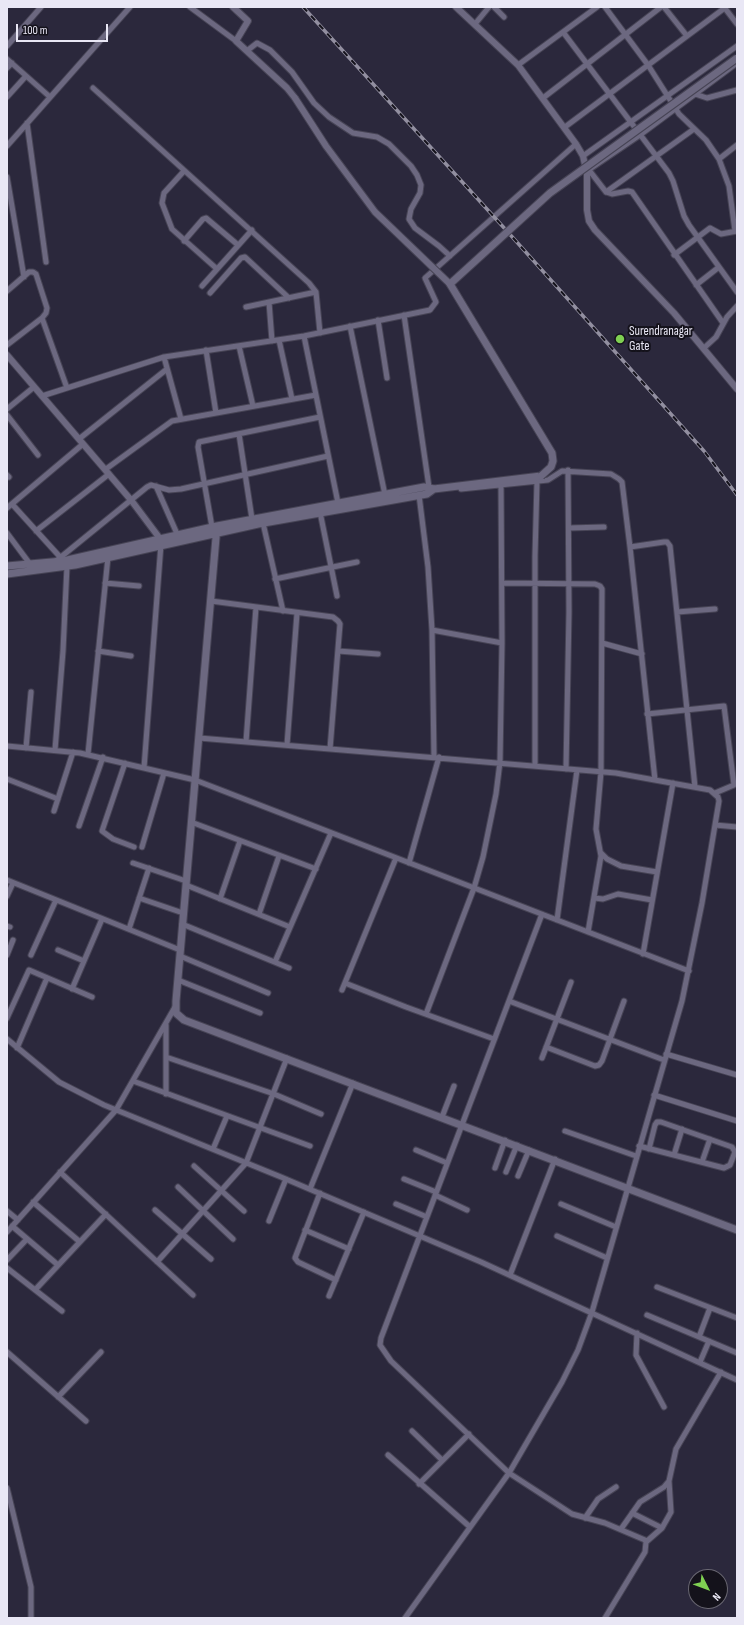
<!DOCTYPE html>
<style>
body{margin:0}
#map{position:relative;width:744px;height:1625px;overflow:hidden;background:#2b283c;font-family:"Sofia Sans Condensed",sans-serif}
canvas{display:block}
.frame{position:absolute;inset:0;border:8px solid #e9e7f5;pointer-events:none}
.north{position:absolute;left:688px;top:1569px;width:40px;height:40px;box-sizing:border-box;background:#14121b;border:1px solid #696772;border-radius:50%;rotate:132deg;font-size:11px;font-weight:700;line-height:16px;text-align:center;color:#e9e7f5}
.north::after{content:'';display:block;margin:auto;width:14px;height:18px;background:#7fd052;clip-path:polygon(50% 0,100% 100%,50% 72%,0 100%)}
.scale{position:absolute;left:16px;top:24px;width:92px;height:18px;box-sizing:border-box;border:2px solid #e9e7f5;border-top:0;padding-left:5px;font-size:12px;line-height:14px;white-space:nowrap;color:#e9e7f5;-webkit-text-stroke:3px #14121b;paint-order:stroke}
</style>
<div id="map">
<canvas width="744" height="1625"></canvas>
<div class="frame"></div>
<div class="north">N</div>
<div class="scale">100 m</div>
</div>
<script>
const context = document.querySelector('canvas').getContext('2d');
context.lineJoin = 'round';
function shape(rows) {
  const path = new Path2D();
  for (const r of rows) {
    path.moveTo(r[0], r[1]);
    for (let i = 2; i < r.length; i += 2) path.lineTo(r[i], r[i + 1]);
  }
  return path;
}
function strokePath(path, color, width, dash) {
  context.strokeStyle = color;
  context.lineWidth = width;
  context.lineCap = dash ? 'butt' : 'round';
  context.setLineDash(dash || []);
  context.stroke(path);
}
function write(font, color, halo, rows, align = 'center') {
  context.font = font + ' "Sofia Sans Condensed",sans-serif';
  context.lineWidth = 4;
  context.setLineDash([]);
  context.textBaseline = 'middle';
  context.strokeStyle = halo;
  context.fillStyle = color;
  for (const [text, x, y, turn = 0] of rows) {
    context.save();
    context.translate(x, y);
    context.rotate((+turn || 0) * Math.PI / 180);
    context.textAlign = isNaN(turn) ? turn : align;
    if (halo) context.strokeText(text, 0, 0);
    context.fillText(text, 0, 0);
    context.restore();
  }
}
const minor = shape([
 [190,7,236,41],
 [494,7,504,17],
 [605,7,648,65,679,114,706,140,719,159,729,186,735,231],
 [664,7,687,36],
 [724,7,737,24],
 [475,24,489,7],
 [563,32,669,173,673,181,684,216,689,225,737,292],
 [7,46,41,7],
 [248,50,257,43,270,50,292,72,314,103,329,117,353,133,377,137,389,144,411,166,417,175,421,185,420,193,411,209,409,219,415,228,439,246,450,256],
 [7,59,50,97],
 [518,65,597,7],
 [7,68,12,63],
 [93,88,309,283,316,292,320,333],
 [695,94,707,98,737,90],
 [7,97,26,76],
 [543,98,661,7],
 [27,123,46,262],
 [565,127,726,7],
 [7,146,130,7],
 [583,156,737,46],
 [719,159,737,145],
 [589,170,606,192,612,194,628,191,632,192,723,323],
 [184,171,164,193,162,203,172,229,217,269],
 [587,171,640,135,737,63],
 [7,177,24,277],
 [606,192,694,129],
 [184,241,203,219,206,218,238,245],
 [674,255,710,228,721,234,737,231],
 [696,285,719,267],
 [202,286,252,230],
 [7,291,29,272,33,272,36,274,47,308,46,313,42,318,7,345],
 [210,293,241,258,245,257,289,298],
 [269,302,272,341],
 [246,307,316,292],
 [404,315,429,487],
 [42,318,67,388],
 [378,320,387,378],
 [350,326,385,495],
 [304,336,338,503],
 [279,340,292,399],
 [239,346,253,406],
 [704,348,716,337,727,317,737,306],
 [206,350,216,413],
 [164,357,181,419],
 [42,396,164,357,304,336,430,310,436,302,425,278,576,144],
 [7,409,34,387],
 [7,415,38,455],
 [239,434,252,519],
 [79,439,167,369],
 [106,469,172,421,316,395],
 [7,475,9,477],
 [156,486,178,536],
 [461,489,548,480,562,471,611,474,619,479,622,482,630,547,655,780],
 [419,495,428,567,432,630,434,757],
 [12,504,61,558],
 [7,508,83,444],
 [320,512,337,596],
 [263,523,283,611],
 [212,527,198,447,199,442,320,417],
 [569,528,604,527],
 [36,531,109,474],
 [7,533,30,564],
 [630,547,664,542,667,542,670,546,695,787],
 [56,561,147,487,151,485,169,490,181,489,328,456],
 [275,579,357,562],
 [105,583,139,586],
 [502,583,595,584,600,586,602,589,601,772,596,829,601,856,588,932],
 [211,601,333,617,338,621,340,624,330,749],
 [677,612,715,609],
 [432,630,502,643],
 [602,643,642,654],
 [98,651,131,656],
 [338,651,378,654],
 [647,714,724,706,734,785,715,793],
 [199,738,616,773,710,790,718,797,719,801,702,903,682,1001,592,1312,578,1350,562,1382,509,1473,405,1618],
 [246,742,256,607],
 [287,745,297,613],
 [7,746,80,753,195,780,689,971],
 [26,748,31,692],
 [55,750,63,651,67,566],
 [88,754,108,557],
 [125,763,102,831,113,839,134,847],
 [535,766,535,556,537,481],
 [144,768,161,544],
 [566,769,569,612,568,470],
 [7,779,58,799],
 [54,811,73,752],
 [191,822,316,869],
 [715,825,737,827],
 [79,826,103,757],
 [142,847,164,773],
 [601,853,607,859,621,866,657,872],
 [133,863,186,881],
 [409,863,439,757],
 [7,880,180,950],
 [186,885,290,927],
 [7,896,13,883],
 [139,898,183,913],
 [594,898,603,899,618,894,652,900],
 [220,899,240,841],
 [259,914,279,856],
 [542,914,381,1338,380,1345,391,1361,509,1473,572,1514,605,1523,645,1540,646,1542,645,1552,605,1618],
 [557,920,577,770],
 [182,924,289,968],
 [7,926,10,927],
 [129,929,149,868],
 [58,950,84,961],
 [643,954,673,783],
 [7,955,13,940],
 [31,955,56,900],
 [180,956,268,993],
 [275,962,331,833],
 [178,980,260,1013],
 [345,983,406,1007,494,1039],
 [72,989,102,919],
 [342,990,396,858],
 [509,1001,664,1060],
 [426,1014,474,888,483,857,496,794,500,762,502,643,501,485],
 [7,1018,29,970,92,997],
 [166,1025,166,1094],
 [7,1039,59,1082,104,1105,281,1177,481,1262,737,1380],
 [546,1047,595,1066,599,1065,602,1061,624,1001],
 [17,1048,47,978],
 [666,1054,737,1075],
 [166,1057,274,1094,321,1114],
 [542,1058,571,982],
 [133,1081,310,1146],
 [654,1095,737,1121],
 [442,1117,454,1086],
 [565,1131,636,1156],
 [639,1146,724,1168,730,1165,735,1152,732,1147,661,1122,657,1122,655,1125,649,1149],
 [213,1149,227,1116],
 [416,1150,447,1163],
 [674,1155,682,1129],
 [702,1162,710,1139],
 [194,1166,244,1211],
 [495,1168,505,1140],
 [60,1172,193,1295],
 [506,1172,517,1145],
 [518,1176,529,1150],
 [404,1179,436,1192],
 [178,1187,233,1239],
 [310,1189,353,1083],
 [320,1193,295,1258,298,1262,336,1280],
 [435,1195,467,1210],
 [33,1202,80,1242],
 [396,1204,427,1217],
 [561,1204,616,1227],
 [155,1210,211,1259],
 [7,1211,18,1220],
 [269,1221,286,1179],
 [12,1226,58,1265],
 [305,1230,349,1249],
 [7,1232,116,1110,175,1007],
 [557,1236,607,1258],
 [7,1260,27,1239],
 [157,1262,246,1163,287,1058],
 [7,1268,62,1311],
 [510,1275,555,1159],
 [657,1287,737,1318],
 [35,1290,106,1214],
 [329,1296,364,1212],
 [647,1315,737,1353],
 [637,1333,636,1355,664,1407],
 [699,1337,710,1308],
 [7,1352,86,1421],
 [700,1362,709,1341],
 [58,1397,101,1352],
 [412,1431,442,1460],
 [388,1455,470,1527],
 [419,1484,469,1434],
 [7,1488,31,1587,31,1618],
 [632,1513,662,1528],
 [585,1518,598,1499,616,1487],
 [621,1529,640,1502,664,1487,669,1481,676,1449,721,1372],
 [646,1542,662,1528,671,1512,669,1481]
]);
const tertiary = shape([
 [233,7,248,21,236,41,287,88,295,98],
 [456,7,518,65,576,144,583,156,587,174,587,210,589,221,595,230,674,313,737,389],
 [7,355,131,500,161,540]
]);
const secondary = shape([
 [217,526,176,1001,176,1013,184,1020,737,1230],
 [7,566,63,561,217,526,424,487,434,489,541,476],
 [7,574,75,565,258,524,427,494,434,489]
]);
strokePath(minor, '#474455', 7);
strokePath(tertiary, '#474455', 8);
strokePath(secondary, '#474455', 9);
strokePath(minor, '#6c6880', 5);
strokePath(tertiary, '#6c6880', 6);
strokePath(secondary, '#6c6880', 7);
const rail = shape([
 [303,7,506,230,704,451,737,495]
]);
strokePath(rail, '#928fa0', 3.5);
strokePath(rail, '#14121b', 2, [6]);
const tertiaryBridge = shape([
 [295,98,326,146,375,212,450,284]
]);
const secondaryBridge = shape([
 [541,476,551,467,553,461,552,453,450,284,550,193,737,58]
]);
strokePath(tertiaryBridge, '#474455', 8, []);
strokePath(secondaryBridge, '#474455', 9, []);
strokePath(tertiaryBridge, '#6c6880', 6);
strokePath(secondaryBridge, '#6c6880', 7);
for (const [x, y, r, color] of [
 [620,339,5,"#7fd052"]
]) {
  const dot = new Path2D();
  dot.arc(x, y, r, 0, 2 * Math.PI);
  context.fillStyle = color;
  context.fill(dot);
  strokePath(dot, '#14121b', 1.5);
}
write('13px', '#e9e7f5', '#14121b', [
 ["Surendranagar",629,332],
 ["Gate",629,347]
], 'left');
</script>
